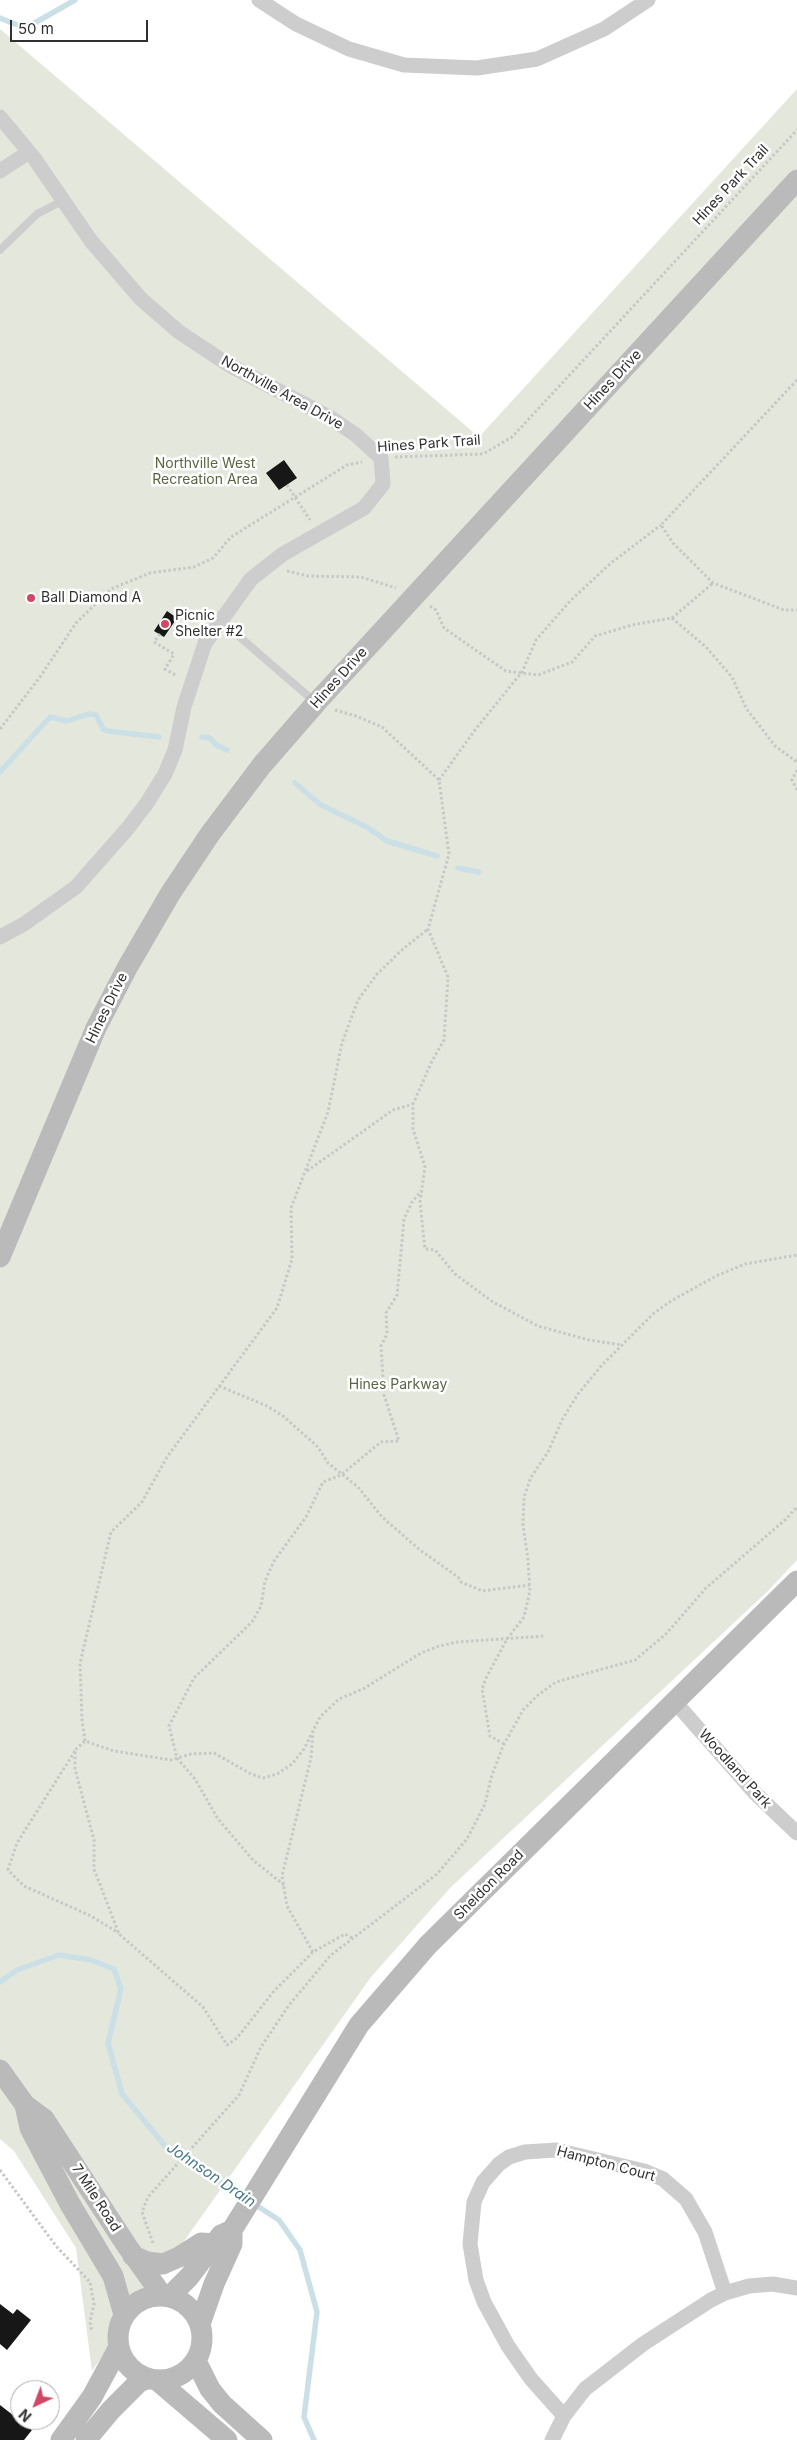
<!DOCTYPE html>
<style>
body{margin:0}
#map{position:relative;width:797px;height:2440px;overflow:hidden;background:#fff;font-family:Inter,sans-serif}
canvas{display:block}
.north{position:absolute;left:10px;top:2380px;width:50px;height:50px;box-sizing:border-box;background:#fff;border:1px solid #acacac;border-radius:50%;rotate:223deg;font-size:14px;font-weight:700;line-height:20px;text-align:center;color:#303030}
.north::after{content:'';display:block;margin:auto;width:18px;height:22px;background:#d04864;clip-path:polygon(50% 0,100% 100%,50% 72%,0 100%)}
.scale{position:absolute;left:10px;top:20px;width:138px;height:22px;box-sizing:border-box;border:2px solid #303030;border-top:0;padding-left:6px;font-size:15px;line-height:18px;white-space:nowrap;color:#303030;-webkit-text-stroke:4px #fff;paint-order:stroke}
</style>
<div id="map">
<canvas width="797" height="2440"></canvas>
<div class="north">N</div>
<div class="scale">50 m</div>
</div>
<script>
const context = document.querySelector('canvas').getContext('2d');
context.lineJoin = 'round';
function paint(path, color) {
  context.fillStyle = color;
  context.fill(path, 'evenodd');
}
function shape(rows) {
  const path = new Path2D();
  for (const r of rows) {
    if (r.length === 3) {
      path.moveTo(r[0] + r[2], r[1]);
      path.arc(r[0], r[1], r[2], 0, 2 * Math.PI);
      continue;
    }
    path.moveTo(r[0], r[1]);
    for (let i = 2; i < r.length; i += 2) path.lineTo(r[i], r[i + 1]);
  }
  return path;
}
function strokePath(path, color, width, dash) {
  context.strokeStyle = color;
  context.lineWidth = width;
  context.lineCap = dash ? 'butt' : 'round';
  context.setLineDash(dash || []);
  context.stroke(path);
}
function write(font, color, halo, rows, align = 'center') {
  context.font = font + ' Inter,sans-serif';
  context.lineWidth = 5;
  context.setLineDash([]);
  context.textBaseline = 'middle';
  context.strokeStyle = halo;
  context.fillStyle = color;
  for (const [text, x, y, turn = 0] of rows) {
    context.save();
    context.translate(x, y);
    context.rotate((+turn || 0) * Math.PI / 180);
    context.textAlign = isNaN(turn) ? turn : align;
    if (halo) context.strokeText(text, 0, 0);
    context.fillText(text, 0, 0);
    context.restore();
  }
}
paint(shape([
 [0,29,479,437,797,89,797,1560,768,1591,450,1888,371,1977,92,2371,76,2248,14,2151,0,2139]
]), '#e4e8dc');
strokePath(shape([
 [0,18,20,26,31,25,75,0],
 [202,737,210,738,216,745,227,750],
 [0,772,50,717,67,721,89,714,96,715,103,729,108,731,159,737],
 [295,783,321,805,367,827,387,841,437,856],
 [458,868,479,872],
 [0,1982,17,1970,59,1955,91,1960,114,1969,121,1989,108,2043,122,2094,166,2147,279,2220,300,2250,317,2312,304,2417,314,2440]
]), '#cbdfe6', 5.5);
paint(shape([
 [284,460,297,478,279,490,266,473],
 [167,611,177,618,164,637,154,631],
 [0,2304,13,2314,17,2309,31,2320,7,2350,0,2344],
 [0,2405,32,2430,24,2440,0,2440]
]), '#171717');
strokePath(shape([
 [797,380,661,525,673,543,713,583,784,610,797,610],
 [395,457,483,454,512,437,797,130],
 [287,485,310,520],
 [287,571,308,576,361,577,396,588],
 [430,606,436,610,444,628,487,658,506,671,538,675,572,662,595,636,632,625,672,618,706,647,732,677,746,708,775,746,797,762],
 [672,618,713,583],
 [160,634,154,642,174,654,165,669,177,676],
 [335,710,356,716,382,727,439,780,449,854,428,929,448,977,444,1040,432,1061,413,1104,413,1129,425,1167,420,1202,425,1249,435,1250,455,1274,493,1302,538,1326,589,1340,621,1345],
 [0,729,40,677,76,623,111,589,150,573,194,567,213,558,231,537,347,465,362,462],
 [797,770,792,780,797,790],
 [439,780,475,730,522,672,536,640,571,600,611,563,661,525],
 [307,1171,393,1110,413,1104],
 [219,1386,267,1406,283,1416,318,1447,328,1463,358,1487,382,1517,420,1550,458,1577,461,1582,482,1591,530,1585],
 [85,1741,82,1720,80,1663,111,1532,142,1502,167,1457,277,1308,292,1259,291,1208,328,1112,342,1043,358,1000,377,974,403,949,428,929],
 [504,1744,490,1736,482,1689,486,1678,507,1639,524,1617,530,1591,528,1560,523,1524,524,1497,531,1477,548,1452,562,1420,578,1394,602,1365,654,1313,671,1301,716,1276,745,1264,797,1255],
 [75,1751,17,1843,8,1870,24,1886,89,1915,119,1933],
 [284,1885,253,1860,218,1819,195,1779,177,1758,169,1726,194,1678,252,1622,261,1606,265,1581,274,1561,306,1517,323,1482,341,1475,381,1442,399,1441,384,1395,381,1346,387,1334,386,1313,397,1295,404,1219,412,1202,421,1191],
 [352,1938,345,1934,313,1952,274,1991,237,2038,227,2045,203,2007,119,1934,94,1869,94,1840,75,1769,75,1750,85,1741,114,1751,171,1760,191,1754,214,1753,251,1774,263,1778,277,1774,292,1764,304,1749,320,1717,339,1699,363,1689,421,1653,439,1646,457,1642,545,1636],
 [313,1952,287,1906,282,1876,311,1758,313,1731],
 [0,2170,56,2246,90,2282,94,2304,90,2322,92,2332],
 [153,2243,142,2212,148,2197,239,2095,261,2047,289,2005,331,1955,437,1874,467,1839,485,1804,491,1778,503,1746,523,1710,538,1695,556,1682,635,1660,666,1634,706,1588,785,1520,797,1507]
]), '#c7c7c7', 3, [2.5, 2.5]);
strokePath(shape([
 [0,250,37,214,62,201],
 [220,620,315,702]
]), '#cdcdcd', 8);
strokePath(shape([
 [259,0,296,24,349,49,404,65,477,68,537,59,604,29,648,0],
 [0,117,34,158,91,241,141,299,179,332,229,365,331,418,356,435,381,458,383,484,364,508,283,554,251,579,205,643,184,707,175,750,165,774,147,803,128,828,76,887,24,924,0,937],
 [0,171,29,152],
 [675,1702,755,1793,797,1833],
 [564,2416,531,2379,508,2346,484,2302,476,2280,470,2244,474,2202,483,2182,499,2164,509,2157,525,2152,556,2150,644,2171,663,2179,686,2199,705,2232,725,2293],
 [552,2440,564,2416,585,2389,643,2344,711,2300,725,2293,749,2286,773,2284,797,2288]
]), '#cdcdcd', 15);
strokePath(shape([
 [0,1257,96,1028,127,968,170,894,210,834,262,765,316,703,797,180],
 [0,2070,25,2105,44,2119,127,2246,162,2295],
 [25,2105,30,2128,70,2204,113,2276,124,2315],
 [133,2256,147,2262,163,2264,179,2257,201,2243,215,2244],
 [160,2338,42],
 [169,2297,189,2277,221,2235,232,2230],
 [200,2324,214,2284,232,2244,232,2230,359,2025,428,1945,797,1581],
 [196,2361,210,2389,222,2404,262,2440],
 [158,2381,227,2440],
 [61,2440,92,2397,119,2347],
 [86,2440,111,2410,139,2382,147,2379]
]), '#bababa', 21);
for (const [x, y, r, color] of [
 [31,598,5,"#d04864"],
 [165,624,5,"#d04864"]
]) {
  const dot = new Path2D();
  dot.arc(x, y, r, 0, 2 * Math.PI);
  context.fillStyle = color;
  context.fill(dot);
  strokePath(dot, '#fff', 2);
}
write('14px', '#303030', '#fff', [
 ["Hines Park Trail",731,185,-47],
 ["Hines Drive",613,380,-47],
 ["Northville Area Drive",282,393,29],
 ["Hines Park Trail",429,444,-4],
 ["Hines Drive",339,678,-48],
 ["Hines Drive",107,1008,-64],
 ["Woodland Park",735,1769,48],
 ["Sheldon Road",489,1885,-45],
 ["Hampton Court",606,2164,15],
 ["7 Mile Road",96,2198,57]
]);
write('14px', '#586642', '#fff', [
 ["Northville West",205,464],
 ["Recreation Area",205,480],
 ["Hines Parkway",398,1385]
]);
write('14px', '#303030', '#fff', [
 ["Ball Diamond A",41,598],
 ["Picnic",175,616],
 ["Shelter #2",175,632]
], 'left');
write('italic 15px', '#477888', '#fff', [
 ["Johnson Drain",211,2175,34]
]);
</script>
